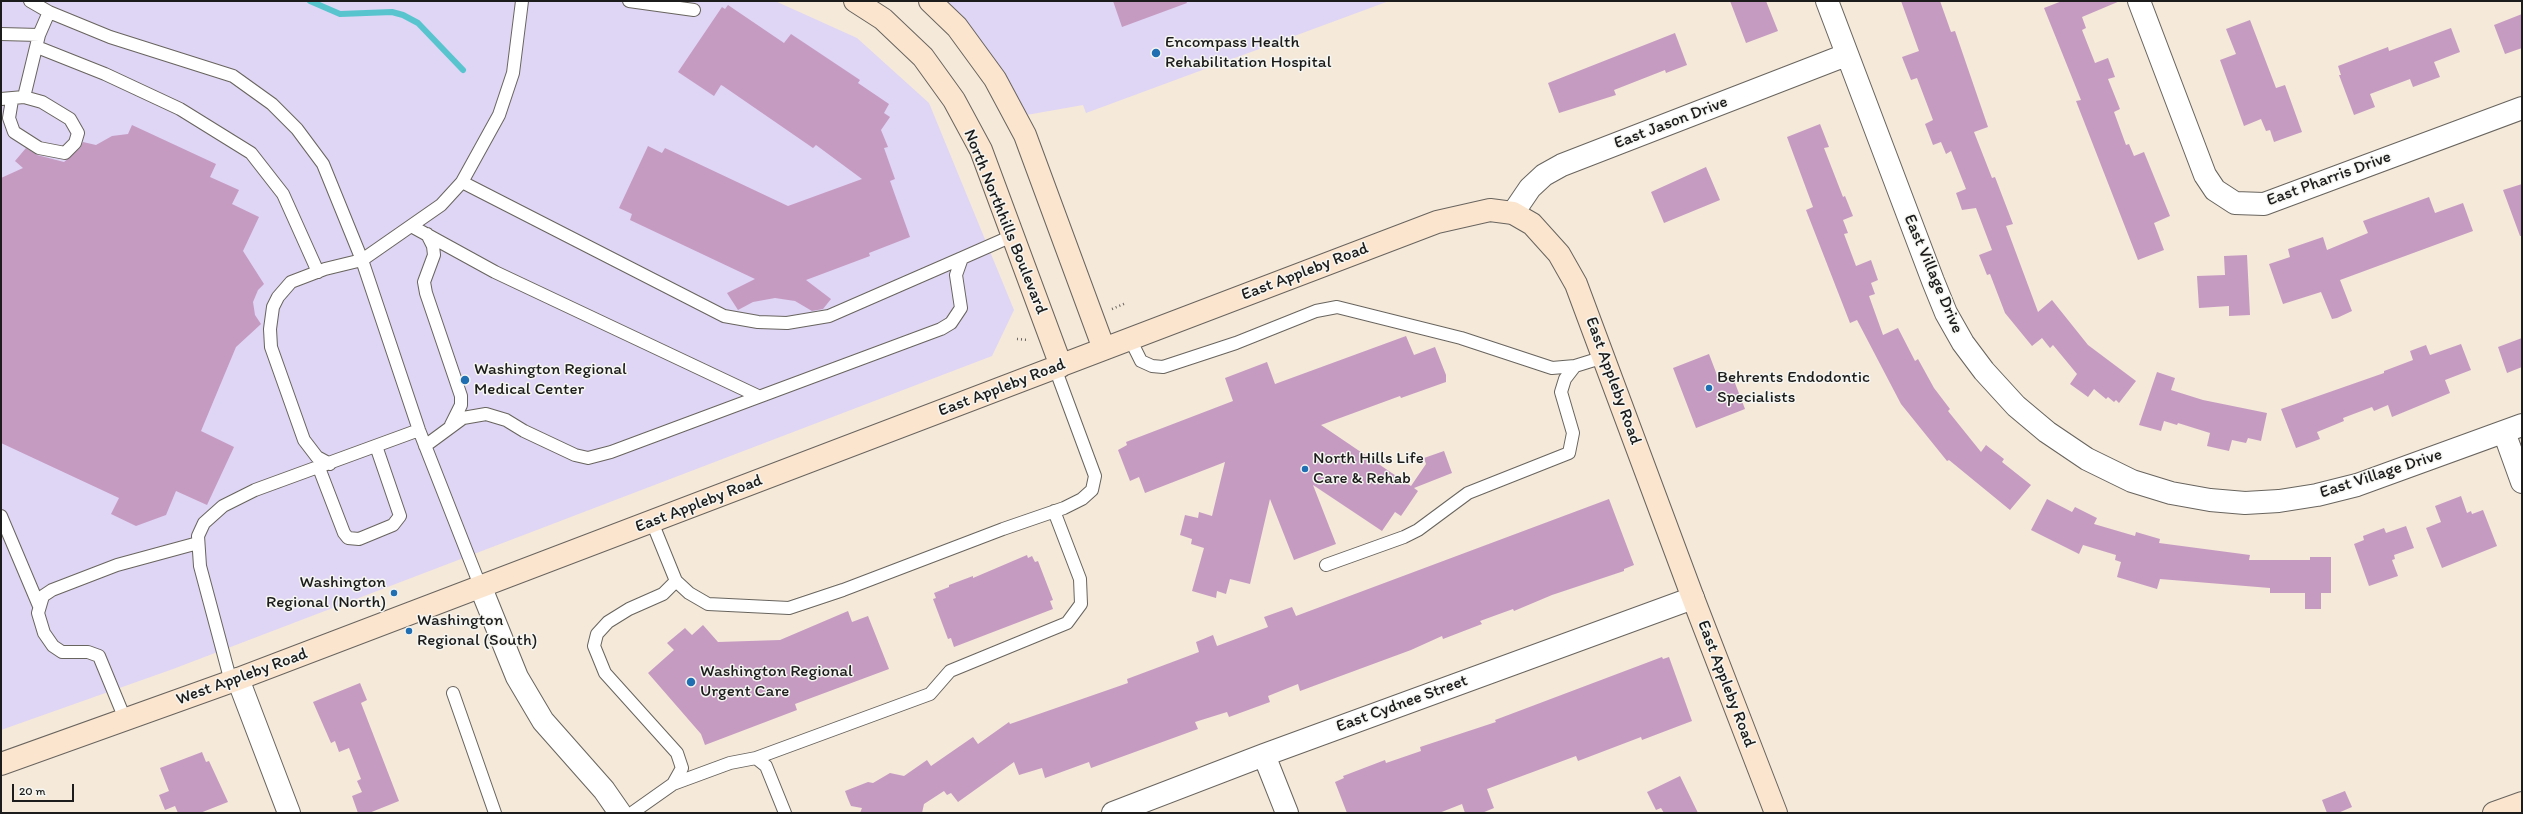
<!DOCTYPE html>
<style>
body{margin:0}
#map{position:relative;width:2523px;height:814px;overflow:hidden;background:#f5e9da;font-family:Itim,sans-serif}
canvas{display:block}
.frame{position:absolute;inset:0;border:2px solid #1c1c1c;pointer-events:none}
.scale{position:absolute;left:12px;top:784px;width:62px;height:18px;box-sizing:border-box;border:2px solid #1c1c1c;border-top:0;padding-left:5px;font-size:12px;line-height:14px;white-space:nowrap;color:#1c1c1c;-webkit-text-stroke:3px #f6f6f2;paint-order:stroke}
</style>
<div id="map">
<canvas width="2523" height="814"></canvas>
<div class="frame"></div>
<div class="scale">20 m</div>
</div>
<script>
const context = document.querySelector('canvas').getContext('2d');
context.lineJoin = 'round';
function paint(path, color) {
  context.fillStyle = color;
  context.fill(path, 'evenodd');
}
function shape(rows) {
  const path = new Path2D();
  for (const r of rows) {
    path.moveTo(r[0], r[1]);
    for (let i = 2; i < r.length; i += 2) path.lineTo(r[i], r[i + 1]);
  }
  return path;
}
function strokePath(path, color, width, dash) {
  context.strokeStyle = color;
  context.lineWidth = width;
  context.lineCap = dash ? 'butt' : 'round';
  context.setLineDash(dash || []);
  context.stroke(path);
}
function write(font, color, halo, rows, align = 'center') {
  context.font = font + ' Itim,sans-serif';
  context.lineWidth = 3;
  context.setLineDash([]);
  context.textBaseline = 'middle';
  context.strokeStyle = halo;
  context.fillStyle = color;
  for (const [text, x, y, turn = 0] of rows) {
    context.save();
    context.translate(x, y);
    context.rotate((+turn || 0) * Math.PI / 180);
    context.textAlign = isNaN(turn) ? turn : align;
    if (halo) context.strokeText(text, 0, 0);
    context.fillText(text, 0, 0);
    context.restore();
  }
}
paint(shape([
 [1,1,775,1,857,38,929,103,1014,310,992,356,173,669,1,730],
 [930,1,1389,1,1086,113,1083,105,1015,117]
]), '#dfd5f5');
strokePath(shape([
 [310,1,340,14,392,12,403,15,418,23,463,70]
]), '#58c5ce', 6);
paint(shape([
 [1113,1,1186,1,1187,3,1122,27],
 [1730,1,1766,1,1778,31,1746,43],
 [1901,1,1940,1,1951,32,1955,31,1988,127,1974,132,1992,178,1995,177,2013,224,2006,226,2038,312,2052,300,2088,345,2136,381,2119,403,2116,400,2114,402,2108,397,2106,399,2094,389,2088,397,2070,384,2077,374,2053,345,2050,348,2042,338,2032,346,2005,313,1990,274,1987,275,1979,255,1992,250,1976,208,1962,210,1956,193,1966,189,1951,151,1946,154,1941,142,1933,145,1925,124,1933,120,1917,78,1911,80,1902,57,1919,51],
 [2062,1,2120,1,2082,17,2086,28,2082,30,2095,63,2108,58,2115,77,2108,79,2120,109,2114,112,2126,145,2129,144,2134,156,2144,152,2170,216,2154,223,2164,250,2138,260,2076,101,2081,100,2044,8],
 [728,5,784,43,791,34,860,80,858,83,889,104,884,113,890,117,881,130,888,147,884,148,895,179,890,181,910,237,869,253,870,256,806,280,831,299,823,309,812,311,795,301,775,298,753,302,738,310,727,293,755,279,630,220,632,214,619,208,648,146,662,153,665,148,788,206,862,179,816,145,813,148,723,86,721,85,714,96,678,72,722,7,725,9],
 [2522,14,2522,48,2505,54,2494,25],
 [2250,20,2276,88,2285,85,2302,132,2274,142,2270,130,2266,131,2261,119,2244,126,2220,60,2236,54,2226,29],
 [2451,28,2460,52,2434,62,2440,77,2413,87,2410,79,2370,94,2375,107,2354,115,2339,75,2341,75,2338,66,2388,47,2389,51],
 [1675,33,1687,65,1666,73,1665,70,1614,90,1616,95,1559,113,1548,83],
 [1820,124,1829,147,1824,148,1843,197,1845,196,1853,216,1843,220,1848,233,1844,234,1856,266,1871,260,1878,280,1871,283,1875,294,1869,296,1883,335,1898,328,1915,361,1918,359,1934,388,1950,409,1948,411,1981,452,1986,445,2004,459,2002,462,2031,485,2010,510,1949,460,1947,461,1901,404,1857,320,1850,323,1806,210,1813,207,1787,137],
 [132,125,216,164,210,177,239,190,232,204,259,217,243,251,264,284,258,290,253,302,255,315,261,324,236,347,201,431,234,447,207,505,176,491,166,515,136,526,111,514,119,498,1,443,1,178,23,168,15,161,26,148,37,155,64,162,80,148,83,142,96,145,112,136,128,134],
 [1706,167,1720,200,1664,223,1651,192],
 [2522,184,2522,236,2520,236,2503,190],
 [2429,197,2435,213,2463,203,2473,231,2340,280,2352,311,2337,318,2332,319,2321,292,2283,304,2269,264,2290,257,2288,249,2323,237,2327,250,2368,233,2363,221],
 [2247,255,2250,315,2229,316,2229,306,2199,308,2197,276,2225,275,2224,256],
 [1406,336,1414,355,1435,347,1446,375,1446,382,1401,398,1400,396,1321,425,1411,486,1426,464,1424,458,1444,451,1452,473,1414,488,1418,491,1401,516,1395,512,1382,531,1313,485,1336,544,1294,560,1270,499,1250,584,1230,579,1226,594,1217,591,1216,598,1192,591,1204,548,1191,544,1192,539,1180,535,1185,515,1198,518,1199,512,1212,516,1225,462,1145,493,1139,477,1130,481,1118,450,1127,445,1126,442,1233,401,1225,378,1267,362,1275,384],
 [2522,338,2522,367,2507,373,2498,347],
 [2461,344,2471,370,2445,380,2450,393,2392,417,2388,405,2374,411,2372,407,2343,418,2344,421,2317,432,2320,439,2296,448,2281,409,2384,373,2384,371,2413,360,2410,351,2426,345,2430,355],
 [1709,354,1720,383,1733,378,1745,409,1696,428,1673,368],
 [2157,372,2175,378,2171,390,2203,400,2267,413,2261,441,2248,438,2246,443,2232,440,2229,451,2207,446,2210,433,2178,423,2177,425,2164,421,2161,431,2139,425],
 [2461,496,2467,513,2471,511,2472,514,2483,510,2497,546,2442,568,2426,528,2441,522,2435,506],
 [1609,499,1634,565,1624,569,1624,571,1552,595,1514,611,1513,609,1480,621,1482,624,1443,639,1442,636,1411,650,1300,691,1298,684,1268,696,1270,702,1229,717,1227,712,1195,722,1198,729,1091,768,1089,762,1045,778,1042,768,1019,775,1014,762,958,802,951,793,947,795,944,791,924,804,922,813,860,813,862,808,851,806,848,799,845,791,868,782,873,783,890,773,904,776,927,760,931,766,973,737,978,744,1009,722,1010,724,1128,683,1127,679,1199,652,1196,642,1213,635,1217,646,1268,627,1264,617,1292,607,1296,616],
 [2047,499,2072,512,2075,507,2097,518,2094,524,2135,536,2136,532,2160,539,2159,543,2250,555,2249,560,2310,560,2310,557,2331,557,2331,593,2321,593,2321,609,2305,609,2305,593,2270,593,2270,588,2160,579,2157,589,2117,577,2121,562,2115,560,2116,555,2083,545,2079,554,2031,530],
 [2406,526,2414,548,2394,555,2395,559,2392,560,2398,576,2369,586,2354,544,2364,540,2363,536,2384,528,2386,533],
 [1027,555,1028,558,1032,556,1035,562,1038,561,1053,600,1050,601,1053,609,954,647,951,638,948,639,933,599,936,598,934,593,949,587,949,585,973,576,973,578],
 [848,611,852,622,868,616,889,669,795,704,797,710,705,745,701,734,648,673,674,650,667,643,685,628,692,635,703,625,718,642,780,640],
 [1662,657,1663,659,1669,657,1692,721,1642,740,1641,737,1578,761,1576,756,1487,789,1494,808,1482,813,1465,813,1462,804,1439,813,1347,813,1335,782,1344,778,1343,776,1385,760,1386,763,1421,751,1420,747,1496,722,1495,720],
 [360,683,367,700,361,703,399,801,369,813,358,813,352,796,362,792,357,781,361,779,349,748,339,752,335,741,331,743,313,702],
 [202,752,206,762,209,761,228,802,200,813,178,813,175,806,165,810,159,795,169,791,160,768],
 [1680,776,1698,813,1664,813,1661,808,1656,810,1647,792],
 [2345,791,2352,807,2338,813,2327,813,2322,800]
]), '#c69bc2');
const lane = shape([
 [30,1,49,12,110,37,233,76,272,104,297,129,323,164,362,260,419,430,481,588],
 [629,1,694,10],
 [1,34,39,35],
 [37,47,105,74,180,109,251,153,283,194,318,272],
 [24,97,39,35,49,12],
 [1,99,24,97,42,102,70,119,78,133,75,143,65,153,39,148,14,132,9,118,12,100],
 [462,182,724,316,758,322,787,323,829,316,962,258],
 [413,227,495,272,758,396],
 [427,234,433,246,434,255,424,282,426,293,461,396,461,405,451,425],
 [1130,339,1141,361,1152,366,1163,367,1236,343,1316,311,1337,307,1461,338,1552,368,1575,366,1604,357],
 [425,446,463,418,486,414,506,420,524,431,575,455,588,458,611,452,941,329,951,323,961,308,956,275,962,258,1012,236],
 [330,464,317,457,304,440,271,347,270,329,273,307,278,297,291,282,325,269,362,260,441,205,462,182,499,115,513,73,522,1],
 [319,468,344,533,348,538,359,539,393,525,400,516,376,446],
 [1,516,39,606],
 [652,522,676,581,689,593,708,604,789,608,843,590,1003,529,1064,508,1082,499,1092,490,1095,476,1055,368],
 [1326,565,1404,537,1418,530,1468,493,1569,453,1573,433,1561,392,1565,379,1575,366],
 [231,682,200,566,198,536,204,523,223,506,255,490,419,430],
 [453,693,495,813],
 [125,719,99,656,88,652,62,652,53,646,44,633,38,613,43,596,52,590,117,565,198,543],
 [756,758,930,694,950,671,1067,623,1081,604,1080,579,1054,511],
 [673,784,730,763,756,758,766,766,785,813],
 [632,813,673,784,682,768,677,753,605,673,594,646,597,634,608,622,629,609,663,594,676,581]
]);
const street = shape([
 [1827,1,1933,281,1946,313,1963,343,1984,371,2016,406,2047,432,2087,459,2132,481,2171,493,2210,500,2245,503,2279,501,2317,495,2357,485,2522,425],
 [2139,1,2205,175,2215,190,2235,203,2264,204,2522,108],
 [1513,213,1530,188,1544,175,1562,165,1846,55],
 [2504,432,2522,482],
 [481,588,517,677,543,721,604,790,620,813],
 [238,679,289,813],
 [1264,755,1287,813],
 [1113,813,1264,755,1693,598]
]);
const secondary = shape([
 [855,1,883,19,923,57,954,100,981,150,1061,366],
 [930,1,957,27,995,79,1025,135,1104,349],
 [1,764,238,679,1437,222,1490,210,1513,213,1532,224,1559,254,1576,284,1693,598,1776,813],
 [2494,813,2522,803]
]);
strokePath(lane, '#68645e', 14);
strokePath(street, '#68645e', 24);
strokePath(secondary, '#68645e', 24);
strokePath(shape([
 [1112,309,1126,303],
 [1017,339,1029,340]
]), '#68645e', 2.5, [1, 3]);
strokePath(lane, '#fff', 12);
strokePath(street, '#fff', 22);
strokePath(secondary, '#fbe5cf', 22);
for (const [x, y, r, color] of [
 [1156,53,5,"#1f6fb2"],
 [465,380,5,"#1f6fb2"],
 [1709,388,4,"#1f6fb2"],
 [1305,469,4,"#1f6fb2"],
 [394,593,4,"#1f6fb2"],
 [409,631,4,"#1f6fb2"],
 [691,682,5,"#1f6fb2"]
]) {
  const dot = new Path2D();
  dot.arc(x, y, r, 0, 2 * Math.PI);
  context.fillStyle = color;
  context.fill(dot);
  strokePath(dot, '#f6f6f2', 1.5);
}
write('17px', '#1c1c1c', '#f6f6f2', [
 ["Encompass Health",1165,43],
 ["Rehabilitation Hospital",1165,63],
 ["Washington Regional",474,370],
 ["Medical Center",474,390],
 ["Behrents Endodontic",1717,378],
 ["Specialists",1717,398],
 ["North Hills Life",1313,459],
 ["Care & Rehab",1313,479],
 ["Washington",386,583,"right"],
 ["Regional (North)",386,603,"right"],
 ["Washington",417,621],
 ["Regional (South)",417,641],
 ["Washington Regional",700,672],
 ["Urgent Care",700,692]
], 'left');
write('17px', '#1c1c1c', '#f6f6f2', [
 ["East Jason Drive",1671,123,-21],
 ["East Pharris Drive",2329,179,-20],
 ["North Northhills Boulevard",1005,222,68],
 ["East Appleby Road",1305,272,-21],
 ["East Village Drive",1933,274,67],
 ["East Appleby Road",1613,381,70],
 ["East Appleby Road",1002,388,-21],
 ["East Village Drive",2381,474,-18],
 ["East Appleby Road",699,504,-21],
 ["West Appleby Road",242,677,-20],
 ["East Appleby Road",1726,684,69],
 ["East Cydnee Street",1402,704,-20]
]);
</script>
